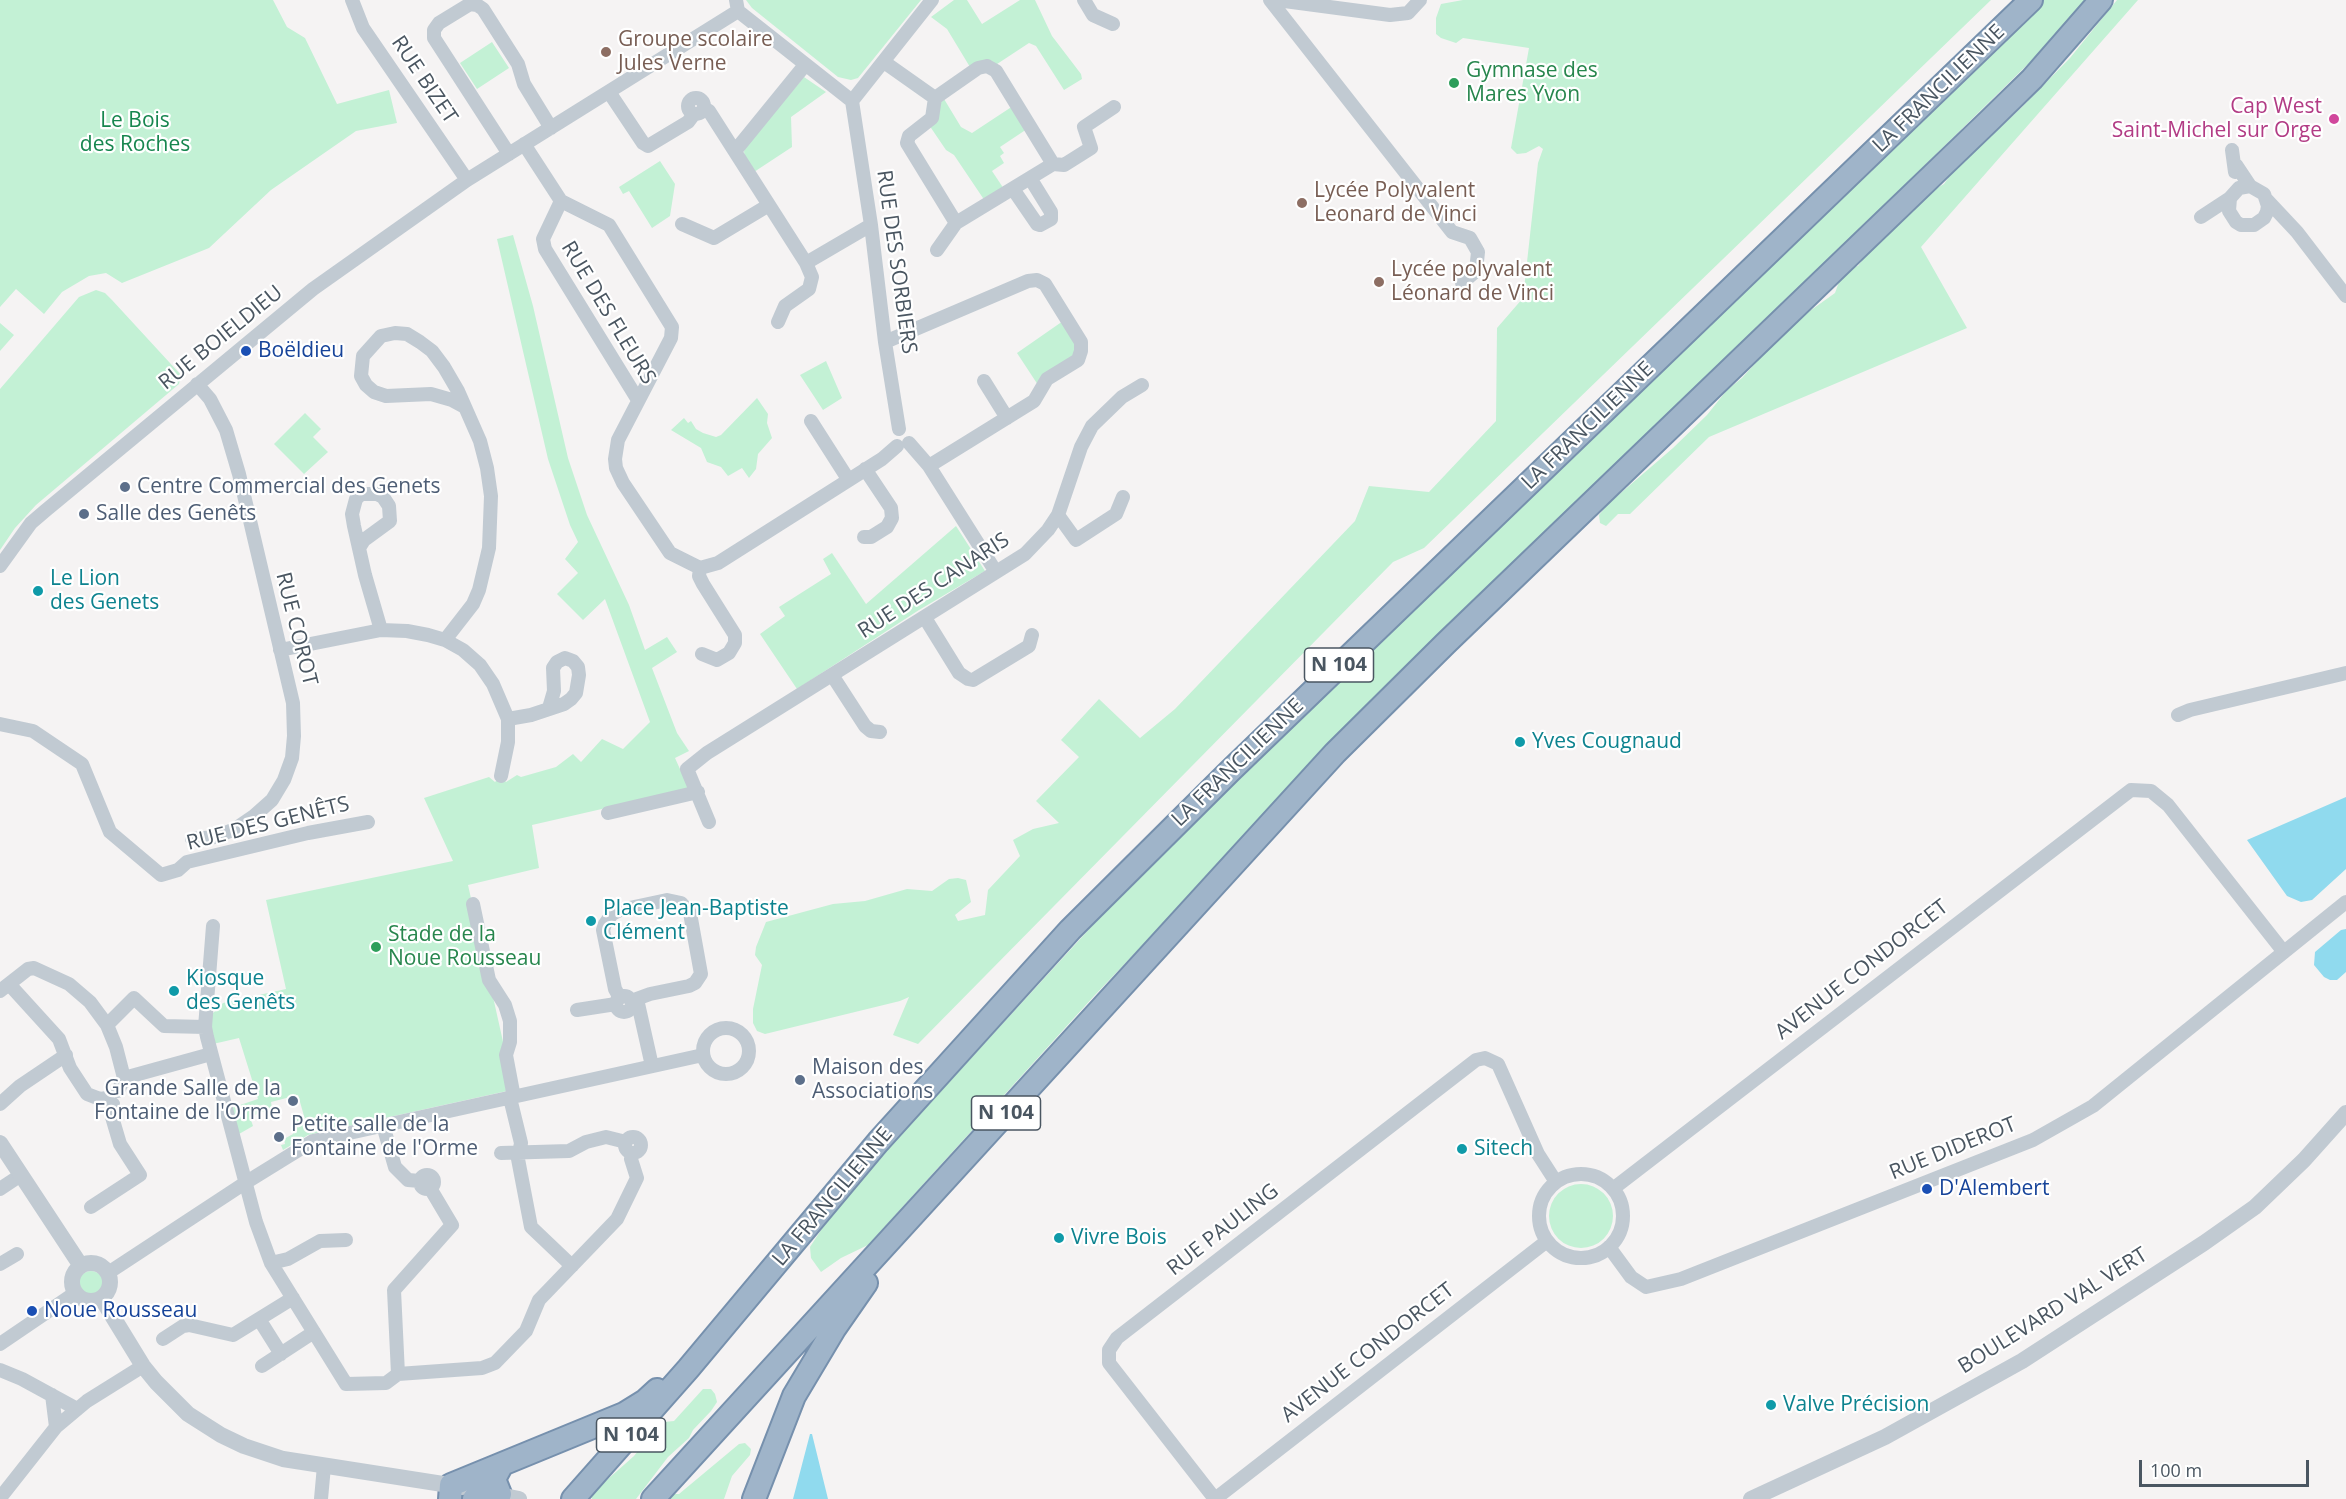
<!DOCTYPE html>
<meta charset="utf-8">
<style>
body{margin:0}
#map{position:relative;width:2346px;height:1499px;overflow:hidden;background:#f5f3f3;font-family:"Open Sans",sans-serif}
canvas{display:block}
.scale{position:absolute;left:2139px;top:1460px;width:170px;height:27px;box-sizing:border-box;border:3px solid #4a5661;border-top:0;padding-left:8px;font-size:18px;line-height:21px;white-space:nowrap;color:#4a5661;-webkit-text-stroke:4px #fff;paint-order:stroke}
</style>
<div id="map">
<canvas width="2346" height="1499"></canvas>
<div class="scale">100 m</div>
</div>
<script>
const context = document.querySelector('canvas').getContext('2d');
context.lineJoin = 'round';
function paint(path, color) {
  context.fillStyle = color;
  context.fill(path, 'evenodd');
}
function shape(rows) {
  const path = new Path2D();
  for (const r of rows) {
    if (r.length === 3) {
      path.moveTo(r[0] + r[2], r[1]);
      path.arc(r[0], r[1], r[2], 0, 2 * Math.PI);
      continue;
    }
    path.moveTo(r[0], r[1]);
    for (let i = 2; i < r.length; i += 2) path.lineTo(r[i], r[i + 1]);
  }
  return path;
}
function strokePath(path, color, width, dash) {
  context.strokeStyle = color;
  context.lineWidth = width;
  context.lineCap = dash ? 'butt' : 'round';
  context.setLineDash(dash || []);
  context.stroke(path);
}
function write(font, color, halo, rows, align = 'center') {
  context.font = font + ' "Open Sans",sans-serif';
  context.lineWidth = 4.5;
  context.setLineDash([]);
  context.textBaseline = 'middle';
  context.strokeStyle = halo;
  context.fillStyle = color;
  for (const [text, x, y, turn = 0] of rows) {
    context.save();
    context.translate(x, y);
    context.rotate((+turn || 0) * Math.PI / 180);
    context.textAlign = isNaN(turn) ? turn : align;
    if (halo) context.strokeText(text, 0, 0);
    context.fillText(text, 0, 0);
    context.restore();
  }
}
paint(shape([
 [0,0,273,0,287,27,305,38,337,104,389,90,397,123,356,131,271,190,209,248,122,283,106,273,89,276,62,292,44,314,16,289,0,307],
 [746,0,921,0,858,78,851,80,838,77,752,8],
 [954,0,967,0,982,24,1020,0,1035,0,1052,36,1081,74,1082,79,1064,90,1036,46,1029,43,991,68,973,72,947,29,931,17],
 [1463,0,1991,0,1424,548,1393,562,918,1044,893,1035,909,997,900,1001,765,1034,757,1031,753,1023,753,1009,762,965,755,955,756,947,766,922,833,904,865,901,907,889,932,891,949,879,958,878,966,880,971,902,955,915,958,921,985,915,988,890,1020,856,1013,840,1033,829,1059,823,1036,801,1079,757,1061,740,1099,699,1140,738,1175,709,1355,521,1369,486,1429,492,1496,421,1497,328,1523,298,1538,163,1543,149,1539,146,1526,153,1517,154,1511,148,1529,48,1463,38,1456,43,1441,38,1436,34,1436,18,1441,4],
 [2041,0,2088,0,2073,20,1688,397,1453,619,1094,996,868,1245,841,1258,821,1272,811,1258,810,1247,840,1201,1093,925,1235,780],
 [2117,0,2138,0,1921,247,1967,328,1709,437,1630,514,1618,514,1606,526,1600,523,1599,515,1608,504,1673,448,1707,415,1727,390,1742,378,1796,318,1807,313,1835,293,1844,268,1858,266,1873,245,1932,191,1944,184,1967,151,1988,139,2022,107,2070,58],
 [492,42,509,68,477,89,460,63],
 [804,77,826,92,791,117,792,147,754,172,745,159,744,151,747,145],
 [941,94,961,127,972,133,1016,104,1030,127,1000,147,1004,153,1000,156,1004,163,992,171,1006,192,987,204,954,155,946,150,927,122],
 [660,161,675,184,670,216,652,228,629,191,623,194,619,187],
 [513,235,533,306,568,458,587,515,629,605,645,650,667,637,677,652,652,668,677,733,689,751,675,758,689,789,532,825,539,868,468,885,506,1055,507,1091,308,1135,283,1150,281,1145,285,1144,284,1139,293,1134,291,1121,304,1116,298,1095,271,1102,272,1108,250,1117,253,1126,239,1134,231,1108,258,1099,239,1038,213,1044,210,1016,223,1003,286,989,266,900,453,861,424,798,489,777,495,782,501,776,506,782,517,775,521,777,556,767,573,754,581,762,602,739,623,749,650,722,605,599,583,620,557,594,578,573,565,559,578,542,570,525,548,459,497,239],
 [96,290,105,293,112,300,181,375,179,384,36,505,15,528,0,550,0,389,79,297],
 [1063,321,1077,343,1074,356,1038,385,1017,353],
 [0,323,14,335,0,351],
 [826,361,842,398,823,410,800,375],
 [757,398,768,414,767,423,772,438,758,454,756,469,749,478,742,468,728,476,721,467,707,462,701,448,671,430,684,418,688,423,691,421,696,429,703,433,716,437,721,435],
 [305,413,321,429,313,437,328,452,304,474,274,444],
 [956,526,985,571,919,610,797,689,760,634,785,616,779,607,831,574,823,559,832,553,866,604],
 [1581,1216,32],
 [91,1283,12],
 [703,1389,711,1389,715,1394,717,1402,711,1411,693,1430,689,1438,668,1457,636,1499,592,1499,590,1495,634,1456,657,1427,664,1422,674,1421],
 [745,1443,751,1449,750,1455,732,1476,724,1499,665,1499,671,1494,679,1494,739,1444]
]), '#c3f1d5');
paint(shape([
 [2346,797,2346,869,2312,900,2301,902,2287,896,2247,840],
 [2346,929,2346,972,2337,980,2330,980,2324,977,2314,965,2315,952,2341,930],
 [810,1434,812,1434,828,1499,793,1499]
]), '#90daee');
const trunk = shape([
 [500,1494,494,1479,501,1466],
 [450,1499,451,1485,624,1414,645,1401,657,1390],
 [474,1499,485,1492],
 [573,1499,688,1369,878,1142,1070,930,1230,771,2031,0],
 [653,1499,1335,753,1446,643,1990,120,2032,79,2101,0],
 [754,1499,794,1396,834,1329,866,1283]
]);
strokePath(trunk, '#7690ad', 26);
strokePath(shape([
 [352,0,363,28,467,180],
 [736,0,738,11,852,101],
 [1084,0,1093,15,1113,24],
 [1270,0,1452,232,1470,238,1478,252,1476,271,1462,283],
 [1277,0,1390,15,1408,13,1420,0],
 [884,62,935,98],
 [987,66,996,71,1053,164,956,223,907,143,909,136,932,118,935,98,978,68,987,66],
 [609,92,643,143,648,146,688,122,694,114],
 [696,106,8],
 [852,101,871,225,885,342,899,429],
 [852,101,932,0],
 [704,108,709,111,806,263,812,277,809,289,785,306,778,322],
 [524,144,561,201],
 [2232,150,2235,172],
 [735,151,805,65],
 [509,154,434,38,434,30,439,23,470,4,477,5,483,9,518,64,524,84,551,128],
 [1053,164,1064,165,1091,148,1084,127,1114,107],
 [1013,189,1037,224,1040,225,1051,219,1051,212,1030,178],
 [2230,198,2229,211,2236,222,2241,225,2254,225,2264,218,2267,212,2268,206,2264,194,2250,186,2236,165],
 [2267,200,2297,232,2346,296],
 [561,201,609,225,672,327,671,338,618,440,615,459,616,468,623,483,670,553,700,568,718,563,882,459,897,446],
 [561,201,543,239,545,249,638,400],
 [2201,217,2230,198,2239,188,2250,186],
 [682,224,714,238,769,205],
 [937,250,956,223],
 [806,263,871,225],
 [885,342,1028,281,1037,280,1045,284,1081,342,1081,351,1078,360,1047,379,1034,401,929,466],
 [984,381,1007,418],
 [811,421,848,479],
 [909,443,929,466,996,572],
 [1058,515,1076,540,1116,514,1123,497],
 [864,537,871,537,887,527,892,518,891,508,865,469],
 [359,548,364,540,390,521,389,506,383,497,377,494,361,494,356,499,352,514,354,526,365,575,381,630],
 [0,566,31,523,45,511,313,289,467,180,738,11],
 [700,568,699,576,703,584,735,635,735,643,729,653,717,660,702,654],
 [925,618,959,673,968,679,973,680,1029,646,1032,635],
 [445,640,473,604,479,590,489,548,491,496,487,468,480,441,458,391,444,367,432,351,420,342,407,334,395,333,381,336,363,356,361,376,366,385,374,392,386,396,431,394,452,400,465,407],
 [280,650,381,630,407,631,428,635,445,640,463,650,480,665,493,684,508,719,508,742,501,776],
 [832,675,865,726,871,731,880,732],
 [2178,715,2190,710,2346,673],
 [508,719,531,715,564,704,571,699,576,693,579,675,578,667,573,661,565,658,557,662,553,668,554,691,549,708],
 [0,724,33,731,82,764,110,832,161,875,178,870,187,862,308,833,368,822],
 [608,813,698,792],
 [709,822,687,769,707,753,1025,554,1048,530,1058,515,1081,447,1092,426,1122,397,1142,385],
 [192,839,215,837,235,829,254,816,272,800,284,780,292,758,294,736,293,703,239,474,226,430,210,399,197,384],
 [473,904,489,980,505,1005,510,1021,510,1042,506,1055,513,1092,510,1098,521,1143,518,1159,531,1227,572,1266],
 [213,926,205,1027,207,1037,256,1222,271,1263,346,1384,386,1383,398,1374,482,1368,495,1363,526,1331,539,1300,617,1219,637,1178,631,1159,632,1153],
 [9,984,59,1039,70,1068,87,1094,100,1099,107,1098],
 [0,991,28,969,34,968,69,984,90,1002,107,1025,116,1047,124,1078],
 [624,1004,8],
 [620,998,615,989,603,930,605,924,612,914,620,910,667,900,681,903,690,913,701,974,695,983,689,986,650,994,631,1001],
 [637,999,652,1066],
 [577,1010,616,1004],
 [107,1025,134,998,164,1026,205,1027],
 [726,1051,23],
 [118,1091,124,1078,211,1054],
 [0,1104,20,1086,66,1055],
 [383,1125,395,1167,408,1180,420,1181],
 [633,1145,8],
 [501,1153,569,1151,586,1142,606,1137,626,1142],
 [1581,1216,42],
 [427,1182,7],
 [1614,1188,2131,790,2151,791,2168,805,2283,951],
 [0,1189,21,1175],
 [91,1207,140,1175,120,1144,112,1117,113,1104],
 [1547,1241,1215,1499,1109,1363,1109,1350,1117,1338,1476,1060,1485,1058,1498,1064,1538,1154,1556,1182],
 [1609,1247,1631,1277,1646,1287,1681,1279,2033,1140,2093,1106,2346,902],
 [271,1263,288,1259,320,1241,346,1240],
 [0,1264,17,1254],
 [108,1273,245,1183,313,1141,703,1055],
 [259,1319,281,1354],
 [163,1339,183,1326,189,1325,233,1335,293,1298],
 [0,1344,75,1293],
 [262,1366,314,1332],
 [0,1370,22,1379,77,1409],
 [398,1374,394,1290,452,1225,430,1188],
 [52,1395,56,1427],
 [0,1498,56,1427,87,1401,143,1366],
 [321,1499,324,1466]
]), '#c1cad2', 14);
strokePath(shape([
 [0,1143,81,1266],
 [91,1282,19],
 [102,1299,143,1366,156,1382,188,1414,221,1435,244,1446,283,1459,462,1487],
 [490,1493,519,1499],
 [1751,1499,1885,1437,2022,1361,2204,1243,2255,1207,2304,1160,2346,1113]
]), '#c1cad2', 16);
strokePath(trunk, '#9fb4c9', 22);
for (const [x, y, r, color] of [
 [606,52,6,"#8d6e63"],
 [1454,83,6,"#2e9e5b"],
 [2334,119,6,"#d1479c"],
 [1302,203,6,"#8d6e63"],
 [1379,282,6,"#8d6e63"],
 [246,351,6,"#1a4fb4"],
 [125,487,6,"#5c6f8a"],
 [84,514,6,"#5c6f8a"],
 [38,591,6,"#0f9aa8"],
 [1520,742,6,"#0f9aa8"],
 [591,921,6,"#0f9aa8"],
 [376,947,6,"#2e9e5b"],
 [174,991,6,"#0f9aa8"],
 [800,1080,6,"#5c6f8a"],
 [293,1101,6,"#5c6f8a"],
 [279,1137,6,"#5c6f8a"],
 [1462,1149,6,"#0f9aa8"],
 [1927,1189,6,"#1a4fb4"],
 [1059,1238,6,"#0f9aa8"],
 [32,1311,6,"#1a4fb4"],
 [1771,1405,6,"#0f9aa8"]
]) {
  const dot = new Path2D();
  dot.arc(x, y, r, 0, 2 * Math.PI);
  context.fillStyle = color;
  context.fill(dot);
  strokePath(dot, '#fff', 2);
}
for (const [x, y, w] of [
 [1339,665,69],
 [1006,1113,69],
 [631,1435,69]
]) {
  const box = new Path2D();
  box.roundRect(x - w / 2, y - 17, w, 34, 4.5);
  context.fillStyle = '#fff';
  context.fill(box);
  strokePath(box, '#4a5661', 1.5);
}
write('bold 20px', '#4a5661', null, [
 ["N 104",1339,665],
 ["N 104",1006,1113],
 ["N 104",631,1435]
]);
write('21px', '#785e54', '#fff', [
 ["Groupe scolaire",618,40],
 ["Jules Verne",618,64],
 ["Lycée Polyvalent",1314,191],
 ["Leonard de Vinci",1314,215],
 ["Lycée polyvalent",1391,270],
 ["Léonard de Vinci",1391,294]
], 'left');
write('21px', '#27864d', '#fff', [
 ["Gymnase des",1466,71],
 ["Mares Yvon",1466,95],
 ["Stade de la",388,935],
 ["Noue Rousseau",388,959]
], 'left');
write('21px', '#4a5661', '#fff', [
 ["RUE BIZET",424,80,56],
 ["LA FRANCILIENNE",1939,89,-44],
 ["RUE DES SORBIERS",896,262,82],
 ["RUE DES FLEURS",608,313,59],
 ["RUE BOIELDIEU",221,338,-39],
 ["LA FRANCILIENNE",1588,426,-44],
 ["RUE DES CANARIS",934,586,-33],
 ["RUE COROT",296,629,76],
 ["LA FRANCILIENNE",1238,763,-44],
 ["RUE DES GENÊTS",268,824,-14],
 ["AVENUE CONDORCET",1862,970,-38],
 ["RUE DIDEROT",1953,1149,-22],
 ["LA FRANCILIENNE",833,1197,-50],
 ["RUE PAULING",1223,1230,-38],
 ["BOULEVARD VAL VERT",2053,1311,-32],
 ["AVENUE CONDORCET",1368,1353,-38]
]);
write('21px', '#b23c85', '#fff', [
 ["Cap West",2322,107],
 ["Saint-Michel sur Orge",2322,131]
], 'right');
write('21px', '#17864f', '#fff', [
 ["Le Bois",135,121],
 ["des Roches",135,145]
]);
write('21px', '#164399', '#fff', [
 ["Boëldieu",258,351],
 ["D'Alembert",1939,1189],
 ["Noue Rousseau",44,1311]
], 'left');
write('21px', '#4e5e75', '#fff', [
 ["Centre Commercial des Genets",137,487],
 ["Salle des Genêts",96,514],
 ["Maison des",812,1068],
 ["Associations",812,1092],
 ["Grande Salle de la",281,1089,"right"],
 ["Fontaine de l'Orme",281,1113,"right"],
 ["Petite salle de la",291,1125],
 ["Fontaine de l'Orme",291,1149]
], 'left');
write('21px', '#0d838f', '#fff', [
 ["Le Lion",50,579],
 ["des Genets",50,603],
 ["Yves Cougnaud",1532,742],
 ["Place Jean-Baptiste",603,909],
 ["Clément",603,933],
 ["Kiosque",186,979],
 ["des Genêts",186,1003],
 ["Sitech",1474,1149],
 ["Vivre Bois",1071,1238],
 ["Valve Précision",1783,1405]
], 'left');
</script>
